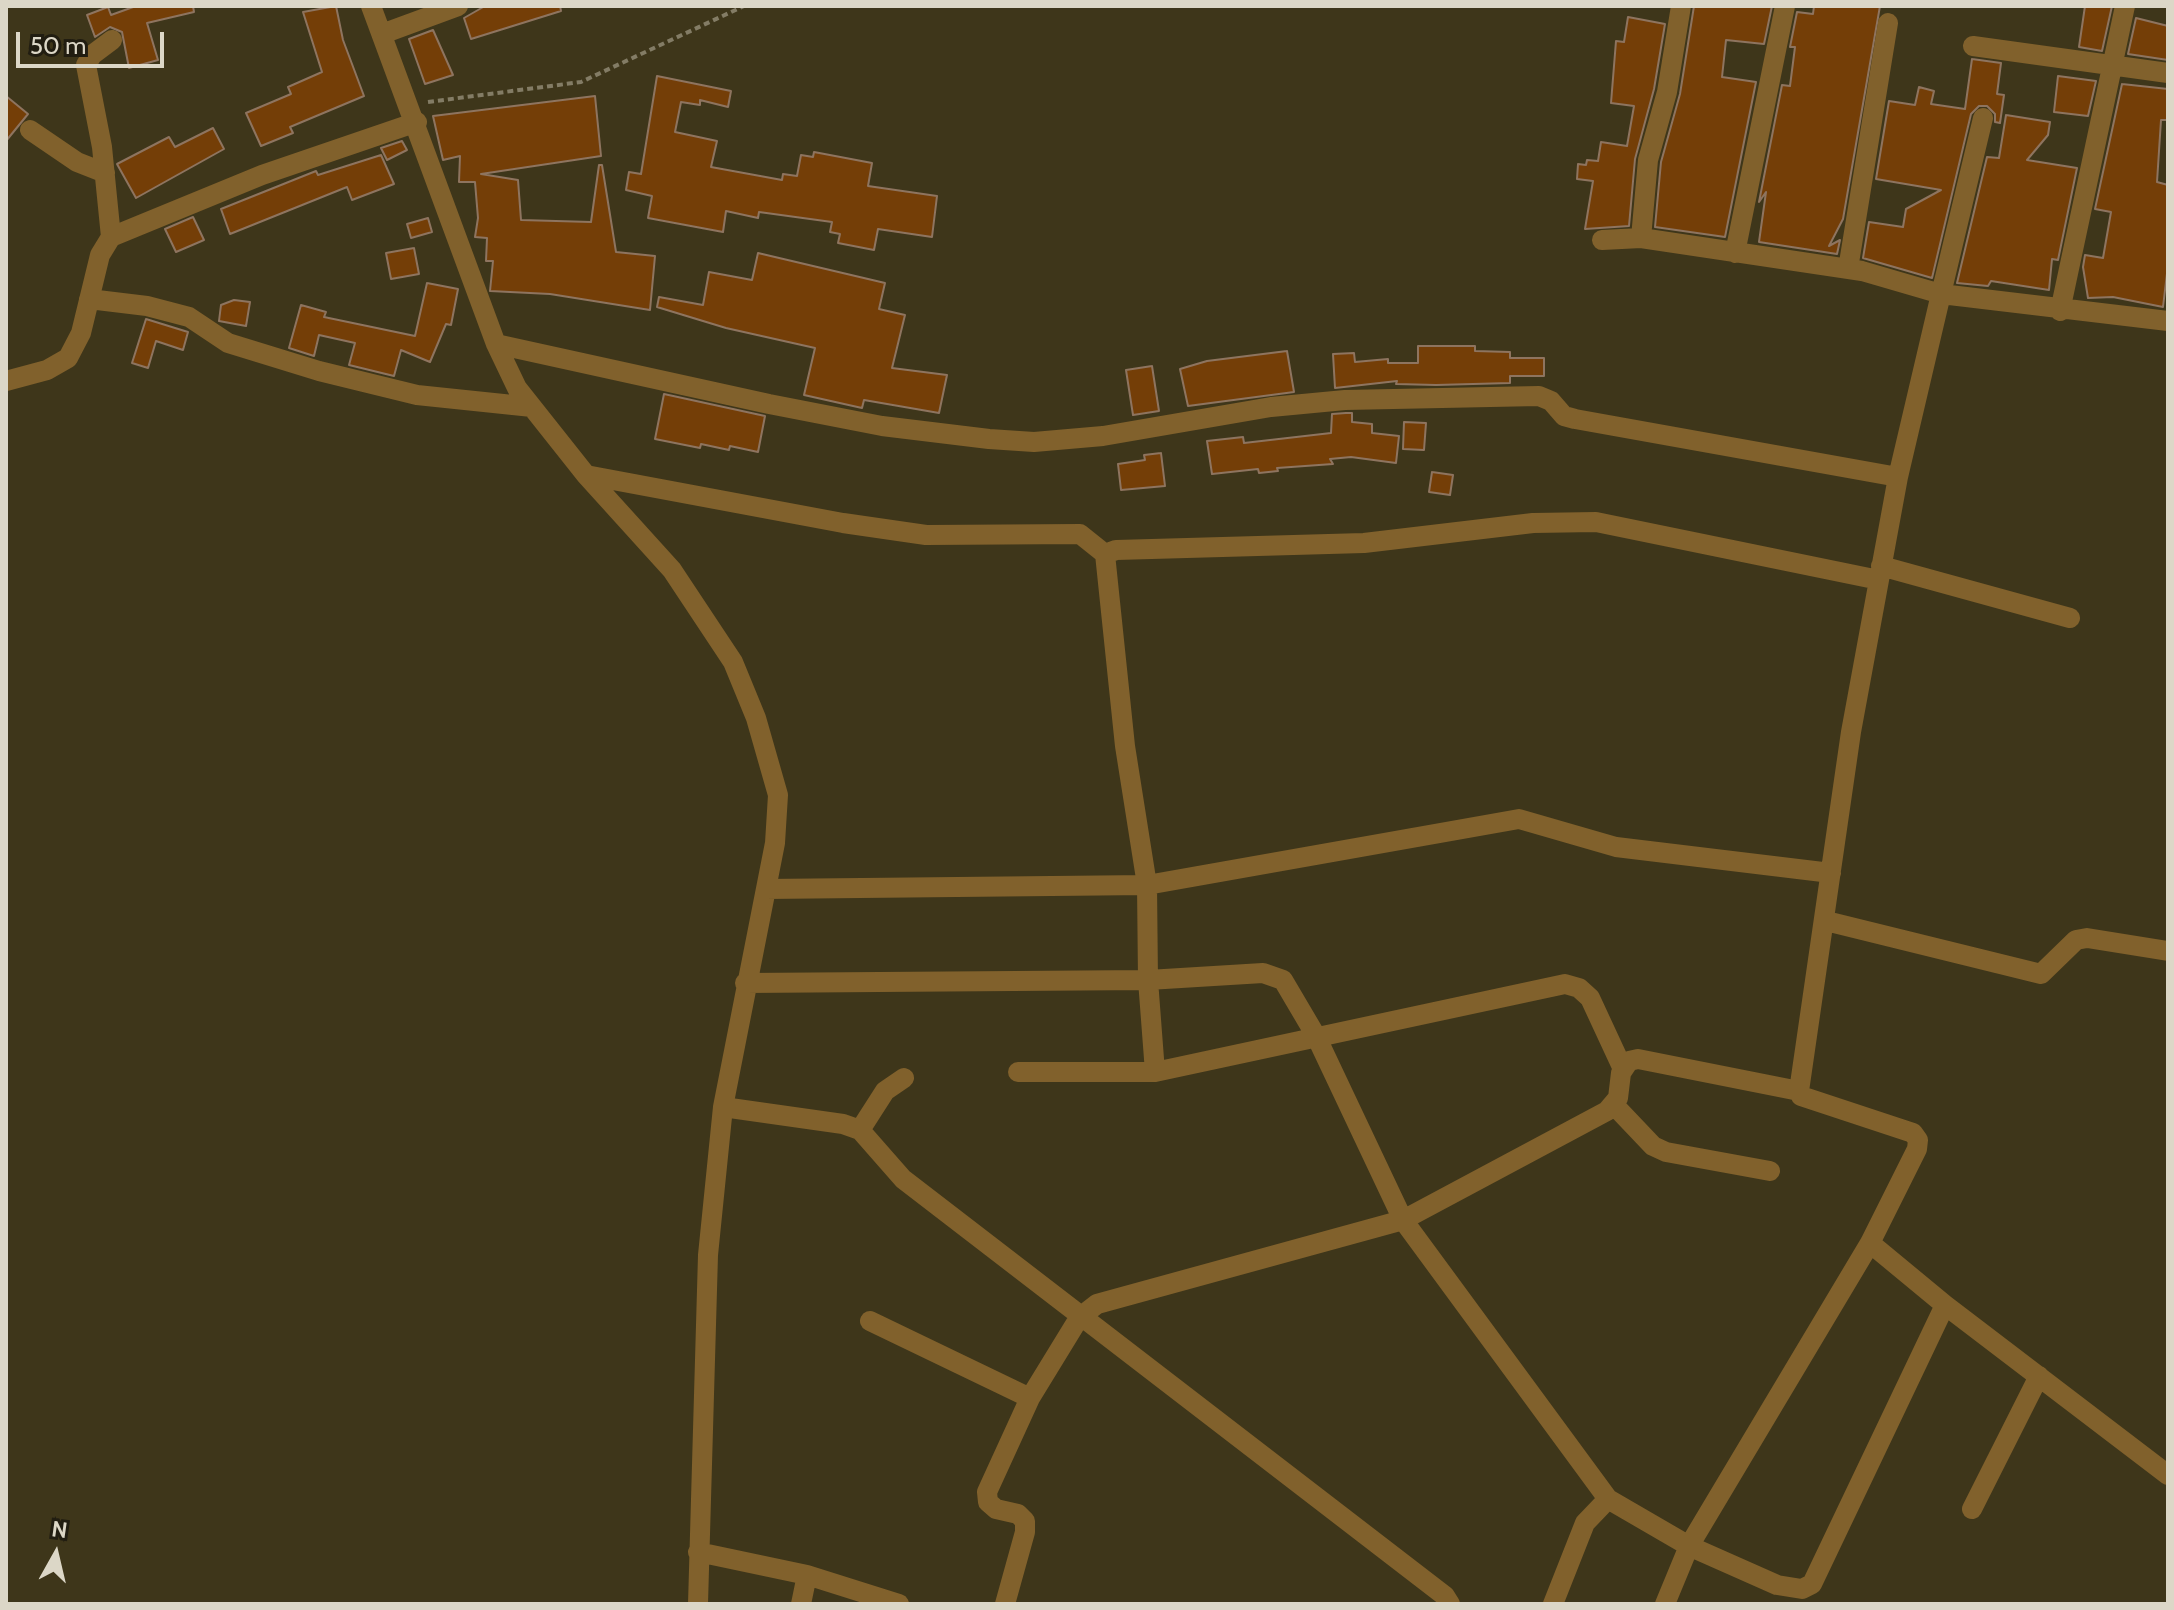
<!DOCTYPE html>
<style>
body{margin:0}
#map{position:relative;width:2174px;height:1610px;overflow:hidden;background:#3e361a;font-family:Cabin,sans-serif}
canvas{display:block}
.frame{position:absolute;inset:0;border:8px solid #dcd7c7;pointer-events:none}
.north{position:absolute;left:16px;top:1514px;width:80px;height:80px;-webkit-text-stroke:6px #211d11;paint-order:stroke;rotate:8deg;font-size:22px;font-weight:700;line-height:32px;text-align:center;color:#dcd7c7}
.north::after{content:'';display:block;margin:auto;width:28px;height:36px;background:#dcd7c7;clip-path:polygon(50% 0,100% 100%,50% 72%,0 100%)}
.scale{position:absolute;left:16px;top:32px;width:148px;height:36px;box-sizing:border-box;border:4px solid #dcd7c7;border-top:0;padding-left:10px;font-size:24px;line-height:28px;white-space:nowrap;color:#dcd7c7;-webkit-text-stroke:6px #211d11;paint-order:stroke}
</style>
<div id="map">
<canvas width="2174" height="1610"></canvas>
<div class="frame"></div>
<div class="north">N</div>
<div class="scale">50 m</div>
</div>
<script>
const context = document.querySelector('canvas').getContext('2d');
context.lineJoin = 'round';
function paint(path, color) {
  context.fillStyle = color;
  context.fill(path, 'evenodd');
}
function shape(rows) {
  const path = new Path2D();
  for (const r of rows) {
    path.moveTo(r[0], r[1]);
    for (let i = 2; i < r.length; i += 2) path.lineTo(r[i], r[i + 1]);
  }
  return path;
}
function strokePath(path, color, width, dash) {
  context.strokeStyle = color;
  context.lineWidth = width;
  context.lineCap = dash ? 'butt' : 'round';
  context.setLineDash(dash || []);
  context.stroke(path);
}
const building = shape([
 [136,6,193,6,194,12,147,23,158,60,129,68,122,32,110,27,95,37,87,15,108,7,111,15,136,6],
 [336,6,343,40,364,96,290,127,293,133,261,146,246,113,291,94,288,87,322,72,303,12,336,6],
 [485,6,560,6,561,11,471,39,464,18,485,6],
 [1694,6,1772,6,1764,44,1726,40,1722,77,1756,82,1725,237,1655,227,1661,162,1680,94,1694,6],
 [1814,6,1880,6,1843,219,1829,246,1840,240,1837,254,1759,242,1766,192,1759,202,1782,85,1790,86,1795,47,1790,47,1797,12,1813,14,1814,6],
 [2085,6,2112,6,2102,51,2079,47,2085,6],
 [1628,17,1665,24,1654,89,1635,159,1629,226,1585,229,1593,181,1577,179,1578,164,1586,165,1587,160,1598,161,1601,142,1627,146,1634,106,1611,103,1616,41,1624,42,1628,17],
 [2136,18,2168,26,2168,60,2128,54,2136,18],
 [433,30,453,75,425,84,409,39,433,30],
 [1972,59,2001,63,1997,94,2004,95,2000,123,1995,122,1995,114,1987,106,1979,106,1971,114,1932,278,1863,258,1869,222,1903,227,1906,209,1941,190,1876,179,1889,101,1915,105,1919,87,1934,91,1931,104,1965,109,1972,59],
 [657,76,731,91,728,107,700,100,700,105,681,102,675,132,717,141,711,167,782,180,783,174,797,176,801,155,813,157,814,152,872,163,868,186,937,196,932,237,878,229,874,250,838,243,840,234,830,232,832,222,759,212,758,218,726,211,723,232,648,218,652,196,626,190,629,172,641,174,657,76],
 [2058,76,2096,81,2088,116,2054,112,2058,76],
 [2122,84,2168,89,2168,120,2161,120,2157,182,2168,185,2168,265,2163,307,2113,297,2088,298,2083,267,2085,255,2103,258,2111,212,2095,209,2122,84],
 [6,96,28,114,6,141,6,96],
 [595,96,601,156,481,174,518,180,521,220,591,222,599,165,602,165,616,252,655,256,650,310,550,294,490,291,493,261,486,261,487,238,475,237,478,218,475,182,459,182,460,156,443,160,433,116,595,96],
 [2006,115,2050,122,2048,135,2027,160,2077,168,2058,260,2052,259,2049,290,1991,281,1988,286,1957,283,1987,157,1999,158,2006,115],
 [213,128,224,149,136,198,117,164,169,137,175,147,213,128],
 [402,141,407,150,387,160,381,148,402,141],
 [381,155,394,184,352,200,347,187,230,234,221,209,316,171,318,175,381,155],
 [193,217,204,240,176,252,165,229,193,217],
 [428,218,432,232,411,238,407,224,428,218],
 [414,248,419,274,391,279,386,253,414,248],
 [758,253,885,283,879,309,905,315,892,368,947,375,939,413,864,400,862,408,804,395,815,348,726,328,657,307,659,297,703,305,709,272,752,280,758,253],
 [427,283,458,289,451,325,446,324,430,362,401,350,394,376,349,365,355,343,319,335,314,356,289,348,301,305,326,312,324,317,415,336,427,283],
 [234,300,250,302,246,326,219,321,221,305,234,300],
 [146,319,188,332,183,350,156,341,148,368,132,363,146,319],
 [1418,346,1475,346,1475,351,1510,352,1510,358,1544,358,1544,376,1510,376,1510,383,1436,385,1396,384,1397,381,1335,388,1333,354,1354,353,1355,362,1388,359,1388,363,1418,363,1418,346],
 [1287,351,1294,392,1188,406,1180,369,1207,361,1287,351],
 [1152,366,1159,411,1133,415,1126,370,1152,366],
 [664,394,765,416,758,452,730,446,729,450,701,444,700,448,655,439,664,394],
 [1346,413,1352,413,1352,422,1372,424,1372,433,1399,436,1396,463,1351,457,1330,459,1333,464,1277,468,1278,471,1259,473,1258,469,1212,474,1207,441,1243,437,1244,443,1331,433,1332,414,1346,413],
 [1404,422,1426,423,1424,450,1403,449,1404,422],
 [1161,453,1165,486,1121,490,1118,464,1145,460,1144,455,1161,453],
 [1432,472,1453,475,1450,495,1429,492,1432,472]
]);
paint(building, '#743e07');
strokePath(building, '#8e745f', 2);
strokePath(shape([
 [428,102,581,82,744,6]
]), '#837c65', 4, [6, 4]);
strokePath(shape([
 [371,6,496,344,517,388,586,475,672,570,733,662,756,718,778,795,775,843,723,1107,708,1255,698,1604],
 [382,34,458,6],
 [1973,46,2168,73],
 [30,130,77,162,105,173],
 [111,237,102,147,86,65,92,55,112,40],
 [1641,238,1648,160,1667,92,1681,6],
 [1602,240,1641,238,1862,271,1941,294,1983,118],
 [1735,253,1785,6],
 [1848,269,1888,23],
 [89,299,147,306,189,317,228,343,319,371,417,395,532,407],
 [2060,311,2125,6],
 [496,344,769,404,882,426,989,439,1034,442,1103,436,1271,407,1345,400,1539,396,1551,401,1564,416,1575,419,1898,477],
 [6,381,47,370,68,358,81,333,100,255,111,237,262,175,417,122],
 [586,475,843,523,926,535,1080,534,1105,554],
 [1881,566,2070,618],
 [766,889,1147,885,1519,819,1616,847,1831,873],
 [1826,921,2041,974,2076,940,2087,938,2168,951],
 [745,983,1148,980,1263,973,1283,980,1316,1036,1403,1220,1608,1499,1689,1546,1777,1585,1802,1589,1812,1584,1945,1305],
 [1018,1072,1155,1072,1565,984,1579,988,1590,998,1622,1067],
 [1155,1072,1148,980,1147,885,1125,746,1105,554,1116,550,1364,543,1533,523,1596,522,1879,580],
 [1614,1105,1653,1146,1666,1152,1770,1171],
 [723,1107,843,1124,860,1130,903,1179,1445,1596,1450,1604],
 [860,1130,885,1091,904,1078],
 [1870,1243,1945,1305,2168,1475],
 [870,1321,1030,1398],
 [1972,1509,2039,1376],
 [698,1552,807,1575,899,1604],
 [801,1604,807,1575],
 [1005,1604,1025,1532,1025,1521,1018,1514,996,1509,988,1502,987,1492,1030,1398,1079,1318,1097,1304,1403,1220,1607,1111,1618,1098,1621,1073,1629,1061,1638,1059,1799,1091],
 [1553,1604,1585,1523,1608,1499],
 [1665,1604,1689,1546,1870,1243,1917,1149,1918,1140,1913,1133,1801,1096,1799,1091,1851,732,1898,477,1941,294,2168,321]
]), '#81612c', 20);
</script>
